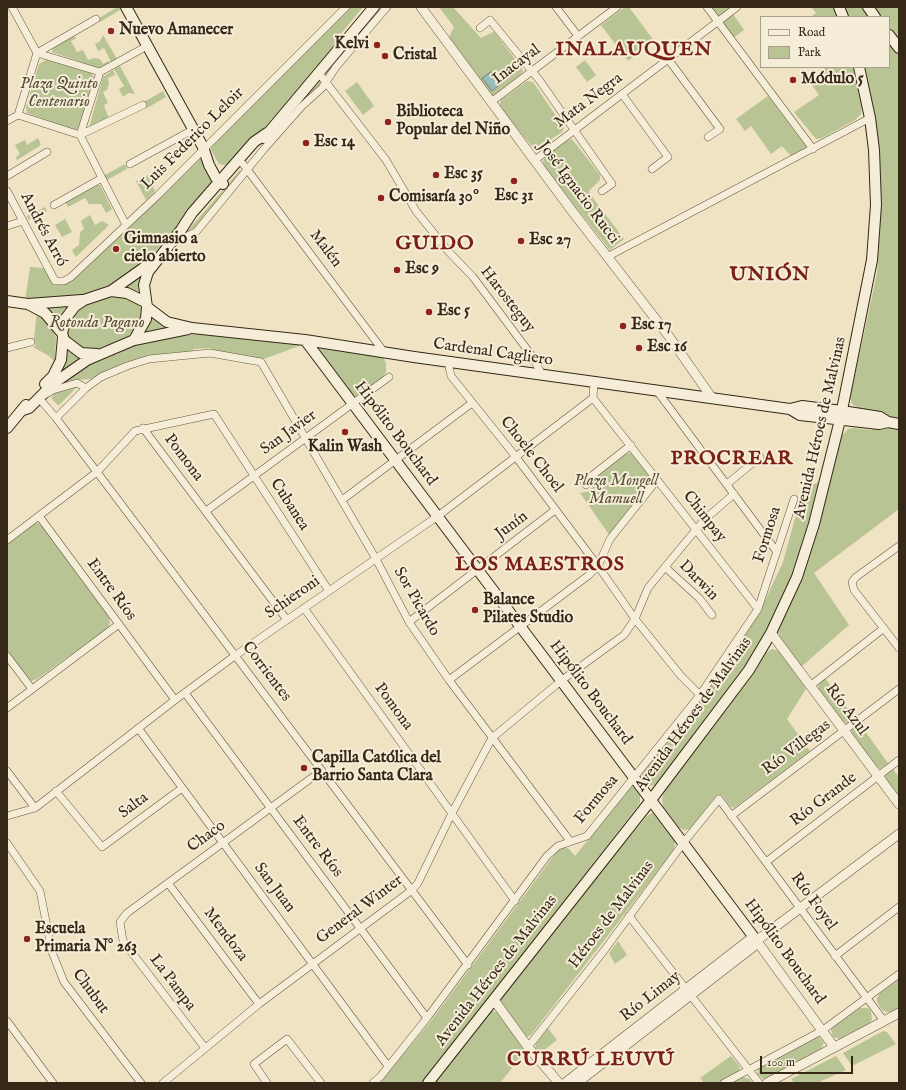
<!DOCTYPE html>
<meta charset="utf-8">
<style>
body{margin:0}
#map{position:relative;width:906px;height:1090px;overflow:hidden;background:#f0e3c3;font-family:"IM FELL English",serif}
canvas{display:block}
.frame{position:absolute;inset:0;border:8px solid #352817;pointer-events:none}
.legend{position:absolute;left:760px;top:16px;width:130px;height:52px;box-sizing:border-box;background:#f5edd8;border:1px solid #a89e8b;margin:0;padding:5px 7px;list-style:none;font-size:12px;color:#352817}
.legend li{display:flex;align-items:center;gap:8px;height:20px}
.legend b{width:20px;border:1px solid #a89e8b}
.scale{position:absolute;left:760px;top:1056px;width:93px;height:18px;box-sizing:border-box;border:2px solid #352817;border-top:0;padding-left:5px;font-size:12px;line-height:14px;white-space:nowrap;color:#352817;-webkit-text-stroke:3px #f5edd8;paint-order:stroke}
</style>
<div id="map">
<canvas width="906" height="1090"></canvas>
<div class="frame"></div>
<ul class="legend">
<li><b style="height:5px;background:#f5edd8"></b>Road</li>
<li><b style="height:11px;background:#b8c494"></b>Park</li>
</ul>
<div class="scale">100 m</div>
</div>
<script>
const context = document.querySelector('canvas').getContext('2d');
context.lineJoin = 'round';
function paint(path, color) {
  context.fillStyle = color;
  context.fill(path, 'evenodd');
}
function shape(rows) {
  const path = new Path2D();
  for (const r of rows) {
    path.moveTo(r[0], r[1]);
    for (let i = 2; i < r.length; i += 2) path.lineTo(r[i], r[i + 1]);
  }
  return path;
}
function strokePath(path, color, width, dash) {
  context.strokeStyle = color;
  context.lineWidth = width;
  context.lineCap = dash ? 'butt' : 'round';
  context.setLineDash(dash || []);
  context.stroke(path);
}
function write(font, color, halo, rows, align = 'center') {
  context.font = font + ' "IM FELL English",serif';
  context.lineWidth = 4;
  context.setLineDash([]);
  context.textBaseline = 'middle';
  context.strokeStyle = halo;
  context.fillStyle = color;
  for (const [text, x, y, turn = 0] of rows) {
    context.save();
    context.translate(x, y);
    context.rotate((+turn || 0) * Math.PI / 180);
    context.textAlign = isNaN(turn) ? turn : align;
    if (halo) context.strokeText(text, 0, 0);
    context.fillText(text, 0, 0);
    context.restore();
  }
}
paint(shape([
 [117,7,123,8,100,22,98,19],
 [350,7,363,7,339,36,328,55,259,134,228,166,219,164,211,150,213,143],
 [439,7,453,7,481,38,493,32,495,33,521,67,523,71,520,75,494,95,491,96,448,40,454,27],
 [625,7,629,7,654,41,628,61,601,25],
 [710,7,727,7,729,10,718,18],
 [811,7,834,7,837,17,811,17,816,13],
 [844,7,862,7,869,17,848,17],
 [874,7,899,7,899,41,889,28,889,17,881,17],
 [733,14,744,30,733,38,722,22],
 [103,35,117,59,111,62,104,48,98,51,95,44,100,41],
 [73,36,77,38,71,41,77,52,83,50,88,60,94,58,100,59,103,64,108,61,109,64,98,68,52,52,53,48],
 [889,43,899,56,899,419,858,408,852,404,850,398,877,273,881,207,879,149,875,116,864,67,889,67],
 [46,60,91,73,94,77,79,129,74,130,27,113,26,107,39,64],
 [585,60,596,75,587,82,576,67],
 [120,66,135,94,128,93,123,97,119,89,124,86,114,69],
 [823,67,853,67,862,106,861,114,855,120,822,138,816,139,794,112,819,95,809,81,825,70],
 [113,70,115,75,108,78,109,83,107,90,103,92,108,103,104,105,109,119,89,128,103,77],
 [318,79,321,81,320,86,248,163],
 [527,81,533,82,564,128,562,132,535,150,499,107,501,100],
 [357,82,374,106,363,115,345,91],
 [163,91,166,97,147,108,144,102],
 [768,96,807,148,791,156,782,146,771,154,751,126,745,131,736,119],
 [38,138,41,145,17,160,16,157,20,154,15,145,25,140,27,145],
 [572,139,600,175,600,180,589,191,590,194,624,239,610,250,544,167,543,161,546,156,568,140],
 [201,158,204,160,213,182,182,222,144,264,110,286,97,291,67,299,25,301,30,267,44,268,54,283,71,280,80,274],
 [125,164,127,169,105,181,103,176],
 [240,170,242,172,190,233,184,235],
 [148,175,155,191,146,200,136,181],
 [96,185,100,185,112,209,106,213,101,204,89,204,85,198,68,207,65,201],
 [45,207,47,211,28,220,27,216],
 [90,215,95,225,102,221,109,225,76,257,72,250,79,245,80,232,84,229,81,221],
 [65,219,72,232,62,237,55,225],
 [142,273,140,292,122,288],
 [114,295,121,295,138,304,142,310,139,322,135,330,129,336,94,350,76,347,68,339,66,329,69,320,79,308,86,304],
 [69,304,70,306,58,323,43,306],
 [37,312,47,320,56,337,55,362,49,356,33,347,36,346,34,339],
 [150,315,177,327,142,334],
 [202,334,302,345,261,360,216,351,210,348,194,349,190,353,101,374,91,379,76,380,59,386,59,384,86,366,120,350,141,343,178,336],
 [320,348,383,357,386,363,386,372,383,377,357,396,353,395,350,393,319,350],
 [68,349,85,357,63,372,66,350],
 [76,385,77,387,60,404,58,405,51,398,56,392],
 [887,427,899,430,899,509,814,573,849,625,801,667,780,638,778,632,840,438,848,429,854,428,871,430],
 [631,453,635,455,653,479,652,484,610,536,580,493,590,491,593,486,592,480,625,454],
 [821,481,802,551,783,601,752,657,685,749,656,785,650,786,645,783,642,775,643,770,761,609,783,562,803,489],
 [38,523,42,526,109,617,110,623,108,628,37,679,32,681,28,678,7,650,7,544,33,524],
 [772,649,780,651,806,689,787,719,810,751,734,808,730,806,722,795,716,796,690,829,684,830,679,828,663,807,662,799,665,789,757,669,764,654],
 [825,678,855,719,848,723,841,722,818,689,819,683],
 [859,723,888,763,881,768,875,767,852,735,852,727],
 [893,769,899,777,899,799,885,780,886,774],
 [634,786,640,791,640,803,423,1083,379,1083,431,1021,558,850,563,846,569,849,575,856,630,787],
 [652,813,657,814,673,836,675,842,674,850,531,1035,526,1037,501,1003,502,993,647,816],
 [618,941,627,955,615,964,609,953],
 [899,979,899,1009,892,1012,886,1012,881,1009,877,1002,877,998,879,994],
 [860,1008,868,1008,871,1011,872,1020,868,1025,841,1039,833,1037,831,1030,833,1027],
 [492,1011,500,1013,523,1048,524,1053,500,1083,433,1083,487,1013],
 [548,1028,557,1040,539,1054,535,1050,536,1044],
 [883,1031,887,1032,896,1044,852,1066,843,1053],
 [819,1037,824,1042,821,1050,767,1078,763,1079,757,1074,759,1067,814,1038],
 [731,1056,740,1067,738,1073,720,1083,704,1083,700,1078],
 [836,1056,846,1070,817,1083,794,1083,791,1079],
 [743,1077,750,1079,752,1083,732,1083]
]), '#b8c494');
const water = shape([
 [491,72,500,84,492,91,482,78,491,72]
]);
paint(water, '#9bbdb9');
strokePath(water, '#728178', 1);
const minor = shape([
 [12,7,37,53,96,19],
 [556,7,578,36],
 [707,7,813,149],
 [480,28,490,20,540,81,612,184,602,191],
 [668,59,720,129,708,137],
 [100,72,147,46],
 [318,72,386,160,416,211,448,251,473,277,532,356,542,375],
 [622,94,668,157,652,169],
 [491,102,617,7],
 [7,121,18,115],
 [80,135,18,115,37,53,100,72,80,135,126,225],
 [80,135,143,105],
 [535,160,737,7],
 [130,164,194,129],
 [243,164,384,352],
 [7,176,47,152],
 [7,191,55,281,64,281,71,277,158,195,346,7],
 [54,205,102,178],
 [7,226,23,221],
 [171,244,196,232,264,149,302,106,322,88,336,67,387,7],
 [607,257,870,118],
 [7,348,31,342],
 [450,362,449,367,451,376,516,457,598,566,635,619,681,676,700,695],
 [594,382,593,398,758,609],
 [86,388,77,383,53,390,39,398,56,418,97,472,468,965],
 [657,391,777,552],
 [56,418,86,388,101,377,127,366,149,359,210,353,261,362,376,559,409,622,449,680,570,841],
 [143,428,287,620],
 [727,484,760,457],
 [586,485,584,482,631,445],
 [342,500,472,403],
 [206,511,389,377],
 [39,516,175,700],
 [7,540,97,472,135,431,214,414,329,591],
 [899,546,856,577,852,582,854,590,899,648],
 [665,567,699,598,712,615],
 [304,608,515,901],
 [409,622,555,510],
 [7,656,32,689],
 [449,680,589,575,598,566,610,539,657,480],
 [810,686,884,628],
 [185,693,427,1018],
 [7,708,119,624],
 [138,728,388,1066],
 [7,771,35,808],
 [56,791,102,847,182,788],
 [7,816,35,808,175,700,236,655,438,516,593,398],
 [731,816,899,689],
 [7,843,40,891,52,952,64,982,141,1083],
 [766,862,899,760],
 [168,883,259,1004],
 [629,916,759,1083],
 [835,956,899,907],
 [7,1021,53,1083],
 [528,1047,603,952,684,842,719,799,884,1021],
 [205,1048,123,941,120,922,127,913,321,771],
 [163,1083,259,1004,412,890,418,883,452,813,492,738,562,680,624,635,635,619,648,588,665,567,704,520,734,494],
 [267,1083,254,1064,287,1039,321,1083],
 [373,1083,380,1077,427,1018,547,856,558,846,587,836,700,695,758,609,794,499],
 [724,1083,823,1030,899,974]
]);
const tertiary = shape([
 [421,7,572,211,668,335,712,398],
 [771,633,899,804],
 [756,940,834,1047],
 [494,1000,528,1047,559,1083],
 [565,1083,749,940,756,940,763,936,899,834],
 [577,1083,753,947,756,940],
 [767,1083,899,1013]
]);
const secondary = shape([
 [126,7,203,147,209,165,216,178,220,180,223,184],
 [839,7,843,17],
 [868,7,875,17],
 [889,35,899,48],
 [264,138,374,7],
 [111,291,152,262],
 [7,301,28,304,82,300],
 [28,304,45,313,62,333],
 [147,307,167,322,192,328,305,340,414,357,790,409,802,406,842,411,880,417,888,422,899,424],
 [134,340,188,329],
 [305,340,756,940],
 [97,354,81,353,64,340,62,333,66,318,75,306,84,300,111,291,127,293,145,302],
 [45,384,53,376,61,360,63,337],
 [790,409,800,415,879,424,888,422],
 [23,410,29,408,54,383,87,360,134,340,146,319,147,307,144,285,148,272,181,230,192,213,254,142,267,133],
 [7,428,26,405],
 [428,1083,651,800,749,670,771,633,797,577,814,524,840,420,872,260,876,205,874,150,870,118,859,67]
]);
strokePath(minor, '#645742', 8);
strokePath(tertiary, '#645742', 10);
strokePath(secondary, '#352817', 12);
strokePath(minor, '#f5edd8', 7);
strokePath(tertiary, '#f5edd8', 9);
strokePath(secondary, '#f5edd8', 10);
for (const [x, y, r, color] of [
 [111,31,4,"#8f2418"],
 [377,45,4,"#8f2418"],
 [385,56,4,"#8f2418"],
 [793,80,4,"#8f2418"],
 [388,122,4,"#8f2418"],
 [306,143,4,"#8f2418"],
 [436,175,4,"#8f2418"],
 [514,181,4,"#8f2418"],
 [381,198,4,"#8f2418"],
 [521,241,4,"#8f2418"],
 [116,249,4,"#8f2418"],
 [397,270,4,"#8f2418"],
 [429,312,4,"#8f2418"],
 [623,326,4,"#8f2418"],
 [639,348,4,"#8f2418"],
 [345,432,4,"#8f2418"],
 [475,610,4,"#8f2418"],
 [304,768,4,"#8f2418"],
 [27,939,4,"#8f2418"]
]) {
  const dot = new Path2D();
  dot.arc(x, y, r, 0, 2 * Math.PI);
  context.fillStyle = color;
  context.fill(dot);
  strokePath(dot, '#f5edd8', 1.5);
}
write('bold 16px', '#352817', '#f5edd8', [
 ["Nuevo Amanecer",119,31],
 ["Kelvi",369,45,"right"],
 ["Cristal",393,56],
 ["Módulo 5",801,80],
 ["Biblioteca",396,113],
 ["Popular del Niño",396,131],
 ["Esc 14",314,143],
 ["Esc 35",444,175],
 ["Esc 31",514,197,"center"],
 ["Comisaría 30º",389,198],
 ["Gimnasio a",124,240],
 ["cielo abierto",124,258],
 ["Esc 27",529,241],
 ["Esc 9",405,270],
 ["Esc 5",437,312],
 ["Esc 17",631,326],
 ["Esc 16",647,348],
 ["Kalin Wash",345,448,"center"],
 ["Balance",483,601],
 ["Pilates Studio",483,619],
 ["Capilla Católica del",312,759],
 ["Barrio Santa Clara",312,777],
 ["Escuela",35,930],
 ["Primaria N° 263",35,948]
], 'left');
write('16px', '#352817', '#f5edd8', [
 ["Inacayal",517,65,-37],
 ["Mata Negra",589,101,-37],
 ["Luis Federico Leloir",193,139,-45],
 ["José Ignacio Rucci",578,193,53],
 ["Andrés Arró",43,230,62],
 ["Malén",325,249,53],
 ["Harosteguy",507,300,52],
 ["Cardenal Cagliero",493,353,8],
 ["Avenida Héroes de Malvinas",821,428,-77],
 ["San Javier",289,433,-36],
 ["Hipólito Bouchard",395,434,53],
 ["Choele Choel",531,455,52],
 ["Pomona",183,458,53],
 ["Cubanea",289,505,57],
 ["Chimpay",704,517,52],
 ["Junín",512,526,-37],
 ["Formosa",768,535,-72],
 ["Darwin",698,581,46],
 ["Entre Ríos",111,590,54],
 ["Schieroni",293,598,-35],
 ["Sor Picardo",416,602,60],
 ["Corrientes",266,672,53],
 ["Hipólito Bouchard",590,693,53],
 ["Pomona",393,707,54],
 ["Río Azul",846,710,53],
 ["Avenida Héroes de Malvinas",694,715,-54],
 ["Río Villegas",797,748,-37],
 ["Formosa",597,800,-50],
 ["Río Grande",824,800,-37],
 ["Salta",134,806,-37],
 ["Chaco",207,837,-36],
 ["Entre Ríos",317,847,53],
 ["San Juan",274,888,53],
 ["Río Foyel",813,902,54],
 ["General Winter",360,910,-37],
 ["Héroes de Malvinas",612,915,-53],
 ["Mendoza",225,935,53],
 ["Hipólito Bouchard",784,952,54],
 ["Avenida Héroes de Malvinas",497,971,-52],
 ["La Pampa",172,983,53],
 ["Chubut",90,992,54],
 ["Río Limay",651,997,-38]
]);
write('italic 16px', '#564f36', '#f5edd8', [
 ["Plaza Quinto",59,85],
 ["Centenario",59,103],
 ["Rotonda Pagano",97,324],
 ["Plaza Mongell",616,482],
 ["Mamuell",616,500]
]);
context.letterSpacing = '1px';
write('bold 20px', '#7a1f14', '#f5edd8', [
 ["INALAUQUEN",634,51],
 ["GUIDO",435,245],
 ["UNIÓN",770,276],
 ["PROCREAR",732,460],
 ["LOS MAESTROS",540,566],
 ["CURRÚ LEUVÚ",591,1061]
]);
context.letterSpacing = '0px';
</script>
